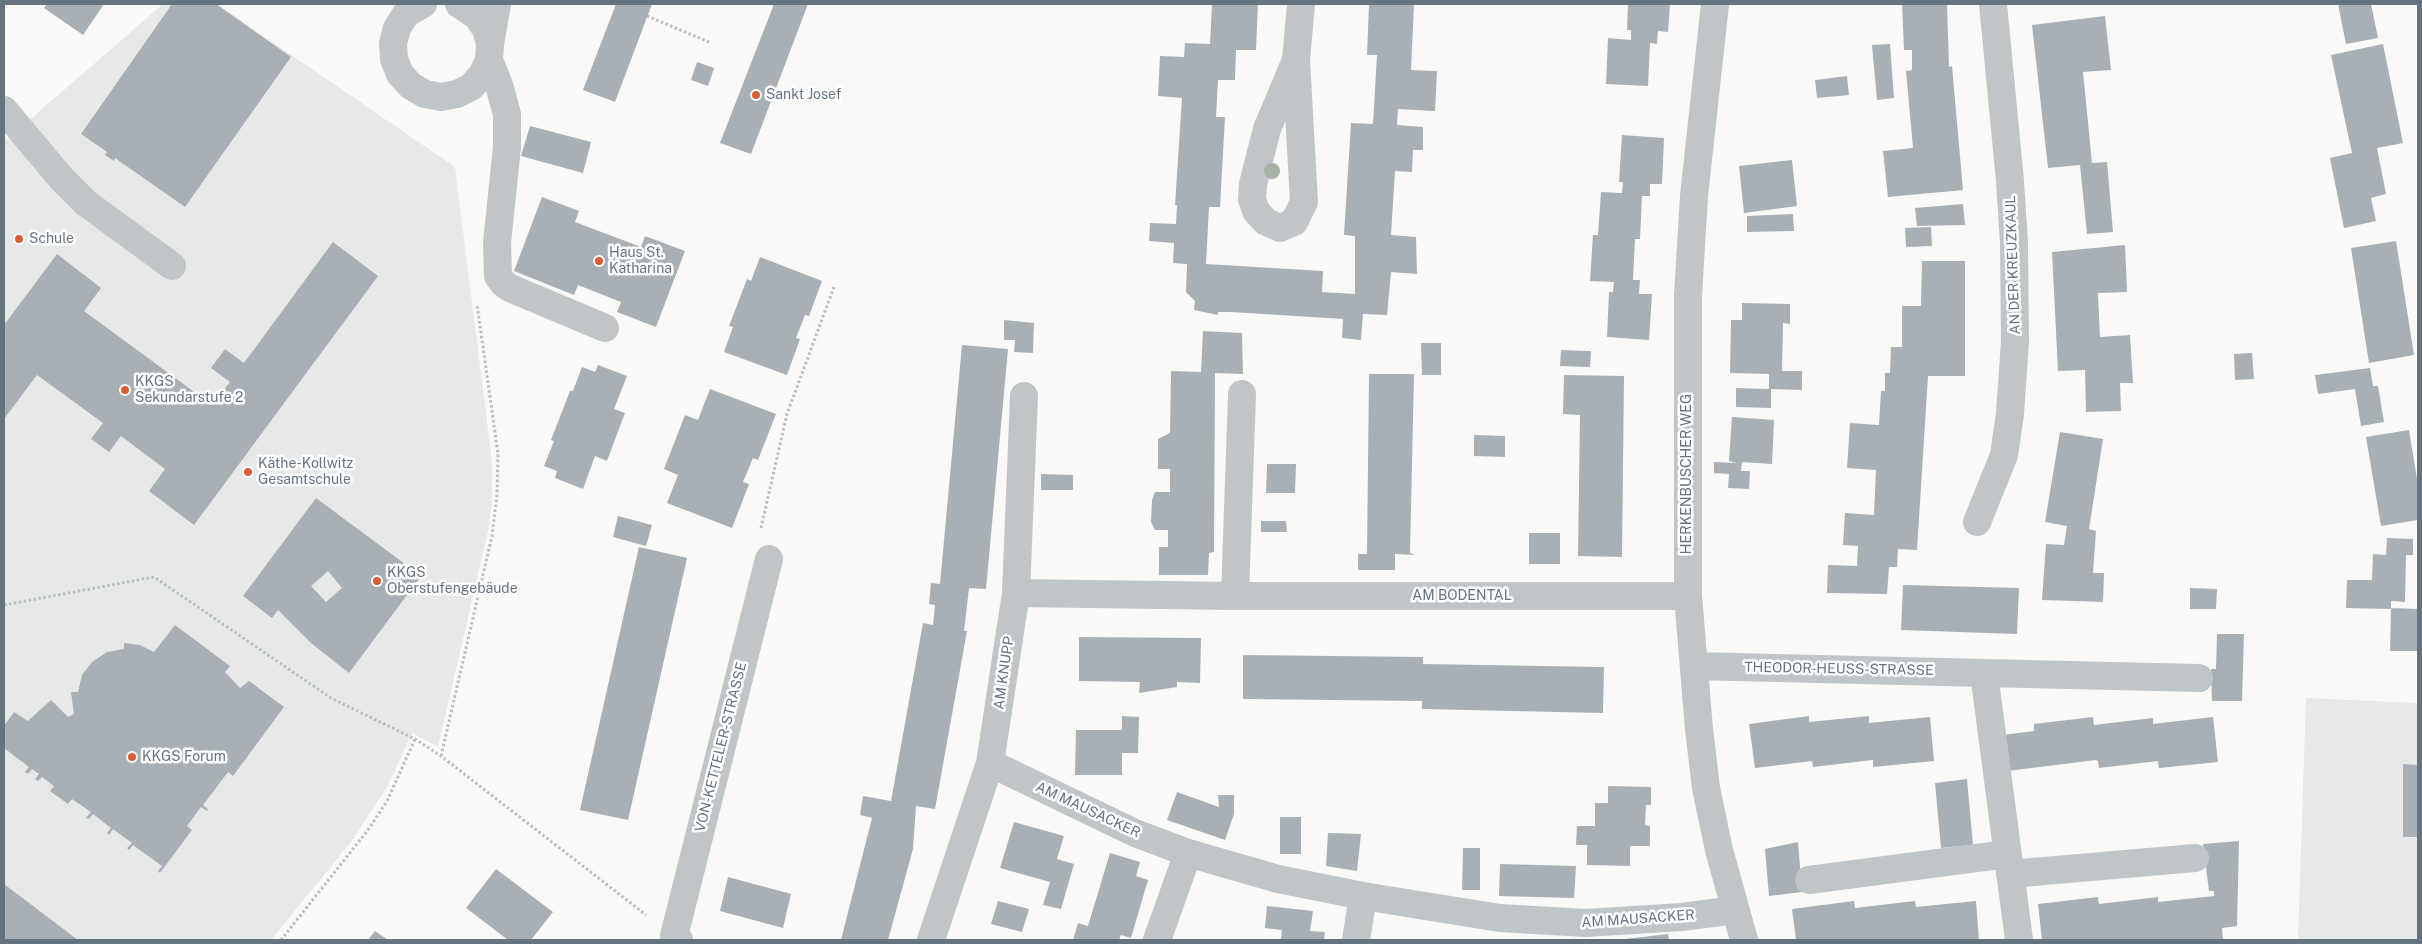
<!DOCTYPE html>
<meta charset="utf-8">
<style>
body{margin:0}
#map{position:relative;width:2422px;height:944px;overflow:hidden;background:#f9f9f7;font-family:"Public Sans",sans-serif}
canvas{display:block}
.frame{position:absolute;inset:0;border:5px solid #667480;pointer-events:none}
</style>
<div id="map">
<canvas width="2422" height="944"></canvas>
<div class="frame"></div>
</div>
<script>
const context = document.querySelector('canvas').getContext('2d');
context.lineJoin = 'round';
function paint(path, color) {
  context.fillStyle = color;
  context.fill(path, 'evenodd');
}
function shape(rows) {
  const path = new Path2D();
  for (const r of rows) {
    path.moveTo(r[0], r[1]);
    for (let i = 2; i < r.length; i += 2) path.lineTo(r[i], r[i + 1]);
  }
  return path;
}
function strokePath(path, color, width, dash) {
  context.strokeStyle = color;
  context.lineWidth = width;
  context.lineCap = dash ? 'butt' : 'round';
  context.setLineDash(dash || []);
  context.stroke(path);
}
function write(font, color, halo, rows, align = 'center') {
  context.font = font + ' "Public Sans",sans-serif';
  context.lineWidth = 5;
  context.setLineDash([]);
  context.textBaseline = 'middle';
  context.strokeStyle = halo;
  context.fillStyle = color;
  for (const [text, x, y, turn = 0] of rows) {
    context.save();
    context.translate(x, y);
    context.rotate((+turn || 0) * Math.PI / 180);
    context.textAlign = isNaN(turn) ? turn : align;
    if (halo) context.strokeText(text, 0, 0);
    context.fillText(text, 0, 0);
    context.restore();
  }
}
paint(shape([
 [163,4,217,4,455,167,492,462,492,503,489,527,438,747,412,733,387,787,351,842,271,940,4,940,4,142],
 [2306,698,2418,703,2418,940,2298,940]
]), '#e7e8e8');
paint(shape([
 [47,4,104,4,83,35,44,8],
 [172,4,216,4,291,57,185,207,115,158,114,161,105,155,107,152,81,134],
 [616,4,652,4,615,102,583,90],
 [774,4,808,4,751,154,720,143],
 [1212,4,1258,4,1256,50,1236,50,1235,80,1218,80,1216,117,1225,117,1220,207,1209,207,1206,264,1323,271,1322,292,1355,294,1355,236,1344,235,1351,123,1373,124,1377,55,1367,55,1369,4,1414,4,1411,70,1437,71,1435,111,1398,109,1397,125,1423,127,1423,150,1413,150,1412,172,1395,171,1391,235,1416,237,1417,274,1391,272,1387,315,1363,314,1361,340,1342,338,1343,319,1231,312,1218,312,1218,315,1194,310,1195,301,1186,292,1187,264,1173,263,1174,243,1149,241,1150,223,1176,224,1177,205,1175,205,1182,98,1158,96,1160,56,1184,57,1185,43,1210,44],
 [1628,4,1670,4,1668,32,1658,31,1657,44,1650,43,1648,86,1606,84,1608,38,1631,40,1631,30,1627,30],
 [1902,4,1947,4,1949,67,1952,66,1963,190,1888,197,1883,151,1913,148,1906,71,1912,70,1912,50,1904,50],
 [2338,4,2371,4,2378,38,2346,44],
 [2105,16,2111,70,2083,72,2092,163,2107,162,2113,232,2087,234,2080,165,2048,168,2032,25],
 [1890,44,1894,98,1877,100,1872,45],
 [2383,44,2403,143,2377,148,2386,194,2371,198,2376,221,2344,228,2330,158,2352,153,2331,55],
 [697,62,714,68,708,86,691,80],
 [1847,76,1849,95,1817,98,1815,80],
 [530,126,591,142,583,173,521,156],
 [1622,135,1664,138,1662,184,1650,184,1650,196,1642,196,1640,239,1635,239,1633,280,1640,280,1639,294,1652,294,1649,340,1607,337,1609,292,1613,292,1614,282,1590,281,1593,235,1598,235,1601,192,1622,193,1623,182,1619,182],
 [1792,160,1797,206,1744,213,1739,166],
 [542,197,579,211,575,222,641,247,645,236,685,251,656,327,617,312,621,302,578,285,574,295,514,271],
 [1963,204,1965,225,1917,226,1915,208],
 [1793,214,1794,231,1747,232,1747,216],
 [1931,227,1932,246,1906,247,1905,228],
 [2396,241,2414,355,2369,363,2351,248],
 [333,242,378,276,194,525,149,491,165,469,121,436,109,452,91,439,103,423,37,375,4,419,4,325,57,254,101,288,84,311,212,405,230,382,211,368,225,349,244,363],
 [2125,245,2127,292,2098,293,2100,337,2130,335,2133,383,2120,383,2121,411,2086,412,2085,370,2058,371,2052,252],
 [760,257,822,281,809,316,805,315,796,338,800,339,787,375,724,352,733,327,729,326,747,279,751,281],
 [1922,261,1965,261,1965,376,1928,376,1917,550,1898,549,1897,567,1889,567,1887,594,1827,593,1828,565,1857,566,1858,546,1843,545,1845,513,1874,515,1876,470,1847,468,1850,423,1879,425,1881,391,1885,391,1885,373,1890,373,1891,347,1902,347,1902,306,1921,306],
 [1742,303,1790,304,1790,324,1783,323,1782,371,1802,371,1802,390,1771,389,1771,408,1736,407,1736,388,1769,389,1769,374,1730,373,1731,320,1742,320],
 [1004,320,1034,323,1033,353,1014,352,1015,340,1004,340],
 [1203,331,1242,333,1243,374,1215,373,1214,552,1209,553,1208,575,1159,575,1159,547,1168,547,1168,530,1155,530,1151,522,1152,500,1155,492,1170,492,1170,469,1158,469,1158,439,1170,433,1171,371,1201,372],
 [1421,343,1441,343,1441,375,1422,375],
 [962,345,1008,349,986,589,969,588,964,631,967,631,935,809,916,806,913,849,888,940,841,940,872,818,860,815,863,796,891,801,923,623,933,625,935,605,929,604,931,583,940,584],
 [1561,350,1591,351,1590,367,1560,366],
 [2252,353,2254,379,2235,380,2234,354],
 [598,365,627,376,614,409,625,413,607,461,595,456,583,489,555,478,557,471,544,466,554,441,551,440,570,391,573,391,582,367,595,372],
 [2370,368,2373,386,2378,386,2384,422,2361,426,2355,389,2318,394,2315,375],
 [1369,374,1414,374,1410,553,1415,555,1395,554,1395,570,1358,570,1358,554,1367,554],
 [1564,375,1624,376,1622,557,1578,556,1580,415,1563,414],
 [710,389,776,414,758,460,753,458,743,482,749,484,732,528,667,503,678,475,664,469,685,415,698,420],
 [1732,417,1774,420,1772,464,1742,462,1741,471,1750,471,1749,489,1728,488,1729,474,1714,473,1714,462,1737,463,1729,461],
 [2409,430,2418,485,2418,520,2381,526,2366,437],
 [2060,432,2103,439,2089,529,2096,531,2093,573,2104,573,2103,602,2042,600,2046,544,2064,545,2067,526,2045,522],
 [1474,435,1505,436,1505,457,1474,456],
 [1267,464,1296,464,1295,493,1266,493],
 [1041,474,1073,475,1073,490,1041,490],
 [316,498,421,576,349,673,311,643,278,610,272,618,243,596],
 [328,571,342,588,326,602,311,586],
 [618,516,652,525,646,546,613,537],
 [1261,521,1286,521,1287,532,1261,532],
 [1529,533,1560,533,1560,564,1529,564],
 [2387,538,2413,539,2413,555,2406,555,2405,602,2391,601,2391,609,2346,608,2347,580,2372,580,2373,554,2386,555],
 [639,547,687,558,628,820,580,810],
 [1903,585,2019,588,2017,634,1901,630],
 [2190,588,2217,589,2216,609,2190,609],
 [2391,608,2418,609,2418,651,2390,651],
 [175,625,230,666,225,672,240,688,249,681,284,707,233,776,228,772,203,805,208,809,207,811,201,807,187,826,192,830,160,873,158,871,162,866,133,845,129,850,127,848,132,843,113,829,109,835,107,833,111,828,93,814,89,819,86,818,91,812,72,799,68,804,50,791,54,786,42,777,38,781,35,779,39,774,32,769,28,774,25,772,29,767,4,748,4,726,14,712,28,721,51,700,68,717,74,714,71,692,78,692,82,675,92,662,107,652,124,649,124,643,140,645,154,652],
 [2217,634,2244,634,2242,701,2212,701,2211,669,2216,669],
 [1079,637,1201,638,1200,683,1177,682,1177,687,1139,693,1140,682,1079,681],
 [1243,655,1423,657,1423,664,1604,667,1603,713,1422,709,1422,701,1243,699],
 [1122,716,1139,717,1138,753,1122,753,1122,775,1075,775,1076,730,1122,730],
 [1809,716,1809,722,1869,716,1869,723,1930,717,1934,761,1873,767,1873,760,1813,767,1812,761,1755,768,1749,724],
 [2093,717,2094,725,2153,718,2153,724,2213,717,2218,762,2159,768,2158,761,2099,768,2098,761,2096,760,2007,771,2003,735,2034,731,2034,724],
 [2403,764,2418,765,2418,837,2403,837],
 [1967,779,1973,845,1941,848,1935,783],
 [1608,786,1651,787,1651,805,1646,805,1645,825,1650,826,1650,846,1630,846,1630,866,1587,865,1587,845,1576,845,1577,826,1595,826,1595,803,1608,803],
 [1177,792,1219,807,1218,795,1234,795,1234,814,1225,840,1167,820],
 [1280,817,1301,817,1301,854,1280,854],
 [1014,822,1064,836,1057,859,1074,864,1061,909,1043,905,1050,882,1000,868],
 [1328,833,1361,834,1357,871,1326,866],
 [2239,841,2237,926,2222,928,2223,940,2042,940,2038,904,2098,897,2099,904,2158,897,2158,902,2214,896,2214,891,2209,891,2203,844],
 [1798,842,1802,892,1769,896,1765,849],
 [1463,848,1480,848,1480,890,1462,890],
 [1110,853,1140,862,1136,876,1148,880,1131,938,1121,935,1119,940,1073,940,1078,923,1088,926],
 [1500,864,1576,866,1574,898,1499,896],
 [496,869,553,912,531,940,508,940,466,908],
 [728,877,791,894,783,928,720,911],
 [4,884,78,940,4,940],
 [998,901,1029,909,1022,932,991,924],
 [1854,901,1855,908,1915,901,1916,907,1976,901,1979,940,1796,940,1792,909],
 [1267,906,1313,911,1310,931,1325,932,1324,940,1281,940,1282,930,1265,928],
 [375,931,388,940,368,940],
 [1668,934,1669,940,1625,940,1625,939]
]), '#a8b0b6');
strokePath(shape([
 [647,16,709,42],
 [761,528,787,414,834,287],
 [4,605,154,577,331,698,415,739,441,756,646,915],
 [441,756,492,536,497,494,498,454,477,304],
 [281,940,368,830,387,801,415,739]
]), '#bbbec0', 3, [2.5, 2.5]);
strokePath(shape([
 [423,4,406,14,397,28,393,43,394,59,400,74,411,86,425,94,441,97,457,94,471,87,482,75,489,60,490,44,486,29,477,16,459,4],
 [1715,4,1694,196,1688,296,1688,596,1699,729,1706,788,1719,850,1744,940],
 [490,44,497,4],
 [489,60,499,85,507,114,507,147,497,243,498,276,504,284,510,288,605,328],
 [1296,60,1267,129,1253,184,1252,199,1256,211,1266,222,1280,228,1294,222,1304,202,1296,60,1301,4],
 [4,110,61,178,86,203,172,266],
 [1977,522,2004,455,2010,414,2015,341,2014,243,2010,181,1993,4],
 [1016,593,1235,596,1688,596],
 [1235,596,1242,394],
 [1694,666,1984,673,2019,940],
 [1984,673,2199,678],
 [990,763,1135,833,1188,853,1278,879,1363,896,1500,918,1586,923,1682,917,1735,910],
 [2010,874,2195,858],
 [1809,880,2007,854],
 [679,940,674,936,769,559],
 [931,940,990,763,1016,593,1024,396],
 [1157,940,1188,853],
 [1356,940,1363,896]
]), '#c0c5c8', 28);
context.fillStyle = '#a9b2a6';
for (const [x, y] of [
 [1272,171]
]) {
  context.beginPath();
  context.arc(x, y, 8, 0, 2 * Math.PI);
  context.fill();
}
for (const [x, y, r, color] of [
 [756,95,5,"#d95d37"],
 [19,239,5,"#d95d37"],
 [599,261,5,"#d95d37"],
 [125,390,5,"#d95d37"],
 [248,472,5,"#d95d37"],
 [377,581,5,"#d95d37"],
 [132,757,5,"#d95d37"]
]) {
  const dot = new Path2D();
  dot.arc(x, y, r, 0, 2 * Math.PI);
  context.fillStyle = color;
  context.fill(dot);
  strokePath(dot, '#fff', 2);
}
write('14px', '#667480', '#fff', [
 ["Sankt Josef",766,95],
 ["Schule",29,239],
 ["Haus St.",609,253],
 ["Katharina",609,269],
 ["KKGS",135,382],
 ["Sekundarstufe 2",135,398],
 ["Käthe-Kollwitz",258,464],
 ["Gesamtschule",258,480],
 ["KKGS",387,573],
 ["Oberstufengebäude",387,589],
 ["KKGS Forum",142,757]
], 'left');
write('14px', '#667480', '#fff', [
 ["AN DER KREUZKAUL",2013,265,-92],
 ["HERKENBUSCHER WEG",1687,474,-90],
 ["AM BODENTAL",1462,596],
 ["THEODOR-HEUSS-STRASSE",1839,669,1],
 ["AM KNUPP",1004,673,-82],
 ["VON-KETTELER-STRASSE",721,747,-76],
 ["AM MAUSACKER",1088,810,25],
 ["AM MAUSACKER",1638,919,-4]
]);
</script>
